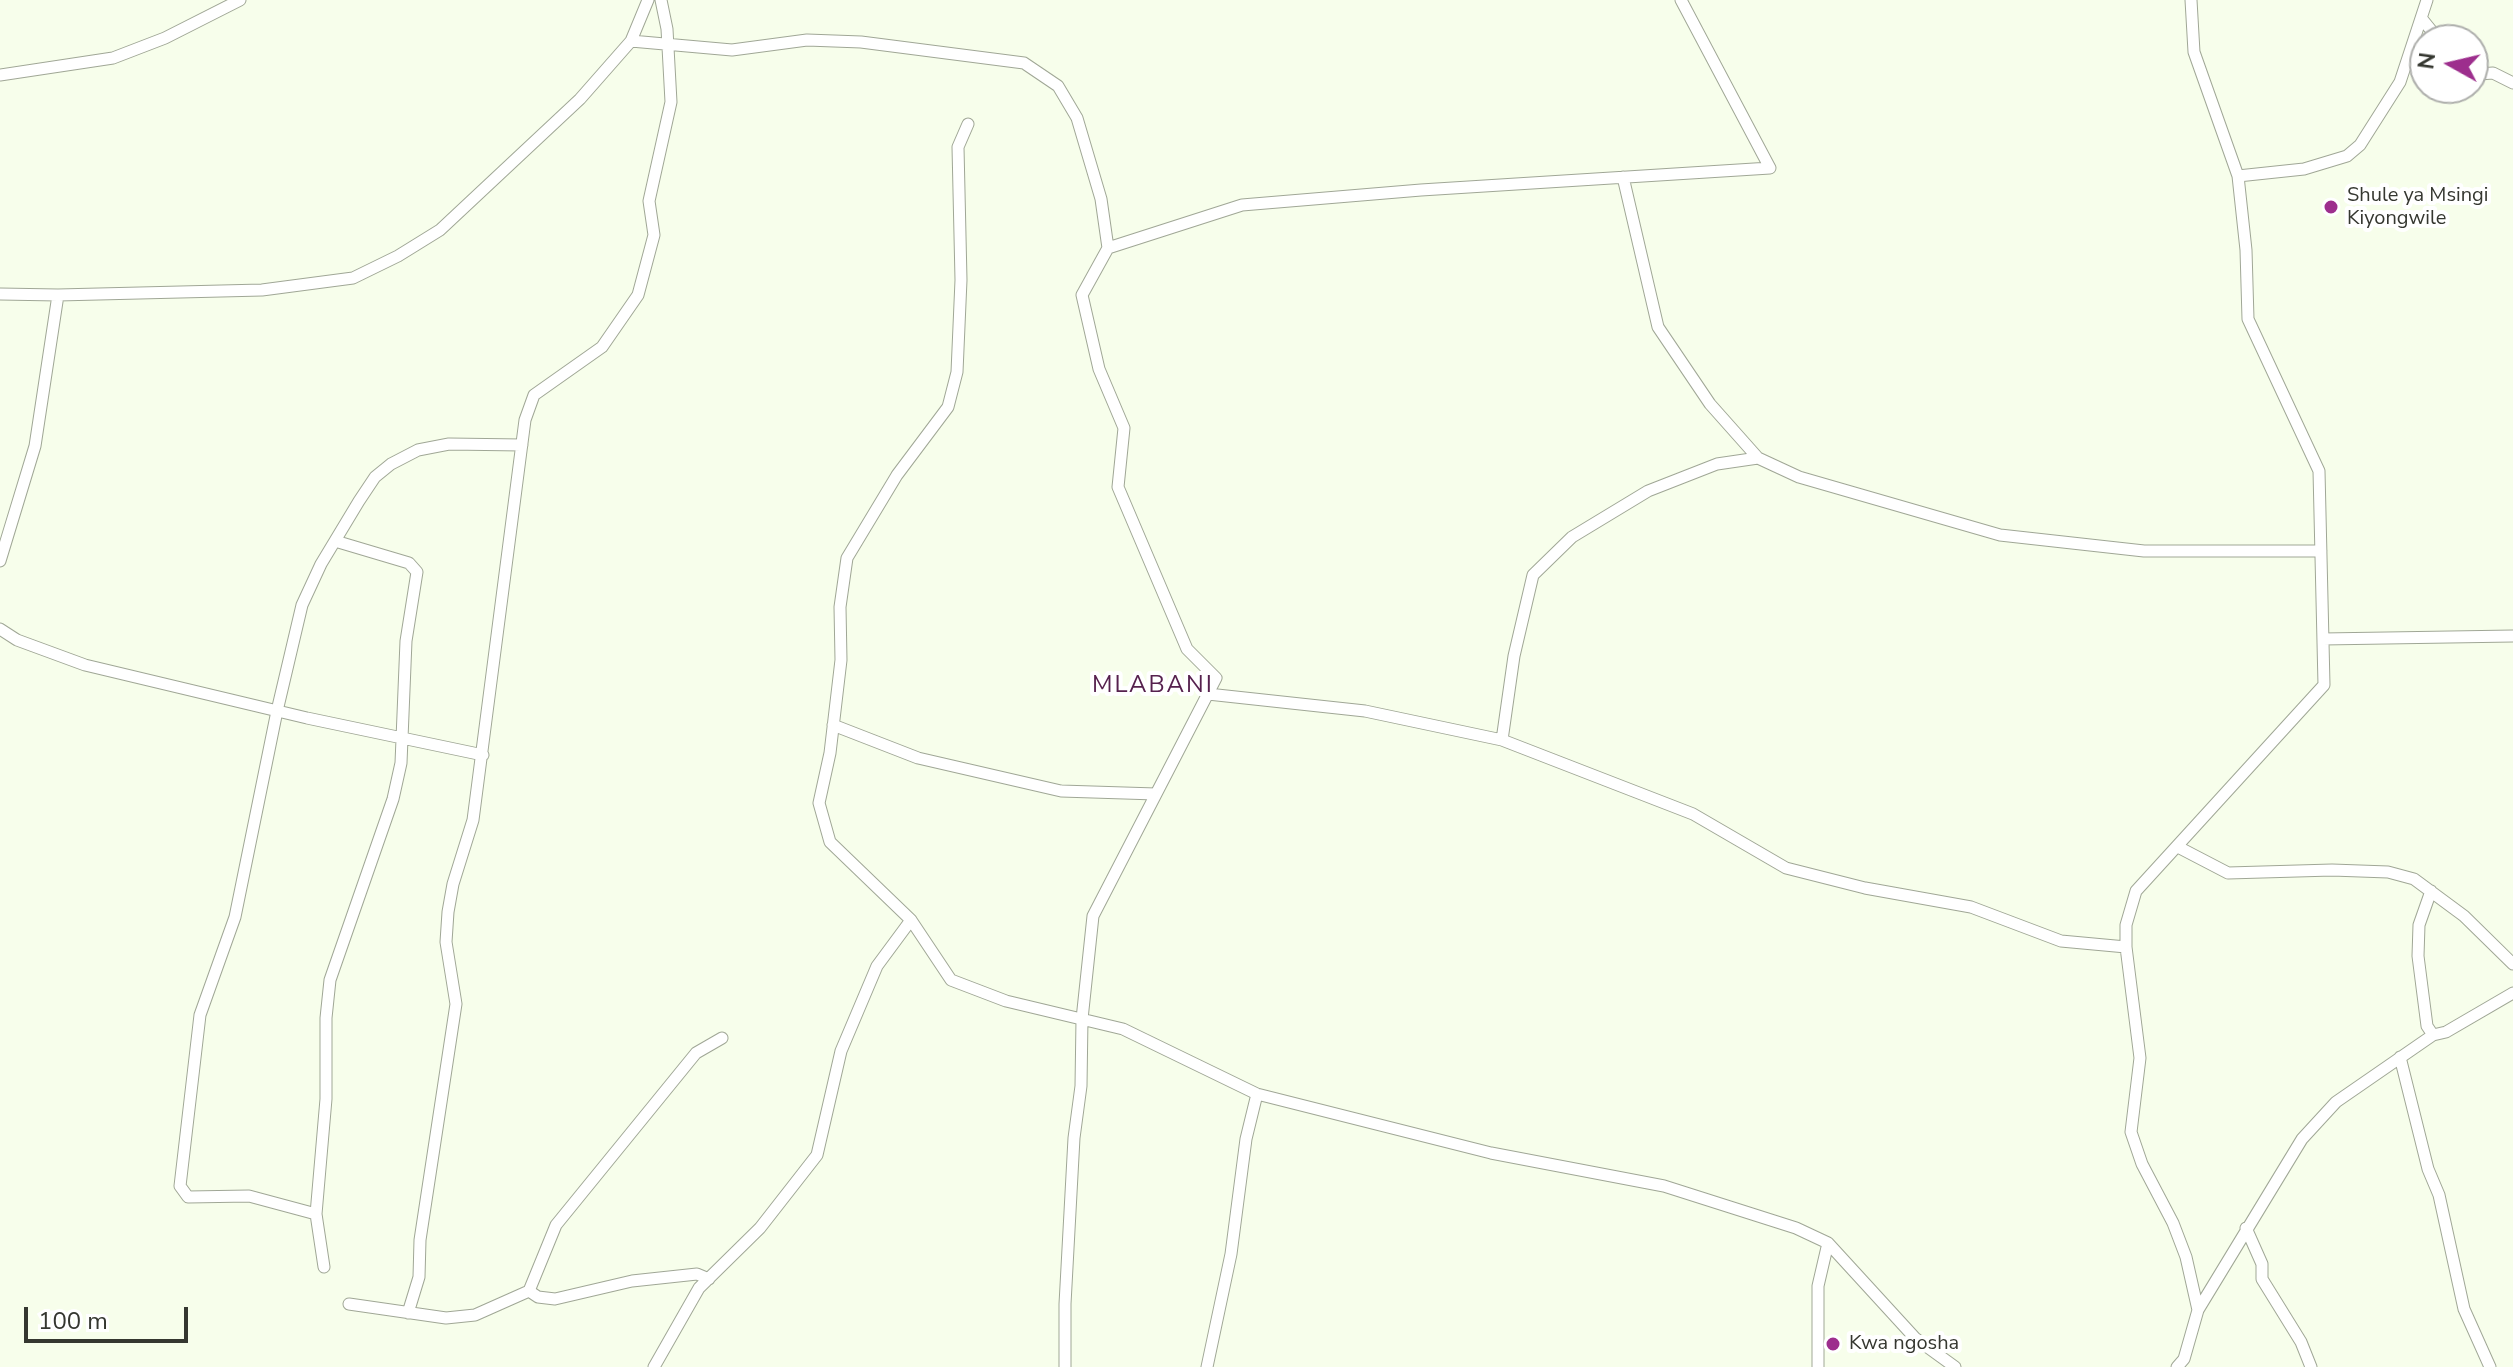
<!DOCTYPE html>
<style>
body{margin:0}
#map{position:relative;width:2513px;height:1367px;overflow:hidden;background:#f7feeb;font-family:"Nunito Sans",sans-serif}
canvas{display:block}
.north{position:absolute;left:2409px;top:24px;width:80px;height:80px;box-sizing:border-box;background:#fff;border:2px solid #aeafac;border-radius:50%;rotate:278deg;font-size:22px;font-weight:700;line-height:32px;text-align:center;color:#353730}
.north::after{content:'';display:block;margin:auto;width:28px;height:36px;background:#9d2e8d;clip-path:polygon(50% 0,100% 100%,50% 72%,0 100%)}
.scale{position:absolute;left:24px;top:1307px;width:164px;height:36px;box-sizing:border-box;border:4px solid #353730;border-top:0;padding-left:10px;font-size:24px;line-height:28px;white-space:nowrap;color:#353730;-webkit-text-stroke:6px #fff;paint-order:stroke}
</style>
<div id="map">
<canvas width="2513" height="1367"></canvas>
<div class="north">N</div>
<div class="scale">100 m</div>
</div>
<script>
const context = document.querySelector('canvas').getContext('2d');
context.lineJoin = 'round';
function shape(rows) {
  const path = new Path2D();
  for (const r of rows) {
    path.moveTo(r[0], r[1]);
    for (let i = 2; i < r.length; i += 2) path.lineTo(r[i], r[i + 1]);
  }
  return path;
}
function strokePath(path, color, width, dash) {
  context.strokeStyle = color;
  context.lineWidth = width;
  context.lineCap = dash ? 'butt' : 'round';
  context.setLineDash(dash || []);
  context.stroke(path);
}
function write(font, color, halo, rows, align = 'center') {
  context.font = font + ' "Nunito Sans",sans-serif';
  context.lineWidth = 8;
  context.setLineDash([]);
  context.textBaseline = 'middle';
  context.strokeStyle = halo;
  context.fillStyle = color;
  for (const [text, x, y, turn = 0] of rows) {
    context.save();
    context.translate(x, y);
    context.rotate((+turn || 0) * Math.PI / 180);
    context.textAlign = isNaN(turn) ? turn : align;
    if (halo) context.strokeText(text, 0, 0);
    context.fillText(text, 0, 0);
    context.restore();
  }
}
const minor = shape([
 [2422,19,2439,40],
 [631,41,732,50,807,40,861,42,1024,63,1058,86,1077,118,1101,199,1108,248,1082,295,1099,369,1124,428,1118,487,1187,649,1216,678,1093,916,1082,1019,1081,1086,1074,1138,1065,1304,1065,1367],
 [2473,68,2479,74,2493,73,2513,83],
 [0,75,113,58,165,38,240,0],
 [968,124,958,147,961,280,957,372,948,407,897,475,847,558,840,607,841,660,830,753,819,803,830,842,911,920,951,980,1006,1001,1123,1029,1257,1094,1491,1153,1664,1186,1796,1228,1828,1243,1915,1338,1955,1367],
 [2238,176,2304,169,2347,156,2360,145,2400,82,2427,0],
 [1623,177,1658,327,1710,404,1758,458],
 [1108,248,1242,205,1421,190,1770,168,1681,0],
 [0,294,58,295,262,290,353,278,398,256,440,230,580,99,631,41,648,0],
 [0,561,35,446,58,295],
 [0,629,17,640,85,665,307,718,483,755],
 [2323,639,2513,636],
 [1208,694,1365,711,1502,740,1693,814,1786,868,1865,888,1971,907,2061,941,2126,947],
 [833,725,918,758,1061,791,1156,794],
 [1502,740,1514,656,1533,575,1572,537,1648,491,1717,464,1758,458,1799,477,2000,535,2144,551,2321,551],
 [2178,847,2228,873,2332,870,2388,872,2414,879,2464,916,2513,964],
 [2431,891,2419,925,2418,956,2427,1026,2433,1035],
 [2400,1057,2428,1169,2439,1195,2464,1309,2490,1367],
 [316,1214,249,1196,188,1197,180,1186,200,1015,235,917,277,711,302,605,321,564,359,501,375,477,391,464,418,450,449,444,522,445],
 [2246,1228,2262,1264,2262,1279,2301,1342,2311,1367],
 [324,1267,316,1214,326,1099,326,1018,330,980,393,799,401,763,406,641,417,572,409,563,335,541],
 [529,1291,538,1297,555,1299,632,1281,697,1274,709,1279],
 [349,1304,446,1318,475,1315,529,1291,556,1225,696,1053,722,1038],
 [2198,1310,2302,1139,2336,1102,2433,1035,2446,1032,2513,993],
 [408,1313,419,1277,420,1240,456,1004,446,942,448,912,453,884,473,820,525,420,534,395,602,347,638,295,654,235,649,201,671,102,667,29,661,0],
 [654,1367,699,1288,760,1228,817,1155,841,1051,877,966,911,920],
 [1207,1367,1231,1254,1246,1139,1257,1094],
 [1818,1367,1818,1286,1828,1243],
 [2177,1367,2184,1359,2198,1310,2186,1257,2173,1223,2142,1164,2131,1132,2140,1058,2126,947,2126,925,2136,891,2324,685,2319,471,2248,319,2246,250,2238,176,2194,52,2191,0]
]);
strokePath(minor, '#a0a796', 13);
strokePath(minor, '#fff', 11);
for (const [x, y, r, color] of [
 [2331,207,8,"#9d2e8d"],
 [1833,1344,8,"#9d2e8d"]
]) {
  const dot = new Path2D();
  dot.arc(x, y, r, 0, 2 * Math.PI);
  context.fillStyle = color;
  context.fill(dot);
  strokePath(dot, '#fff', 3);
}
write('20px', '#353730', '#fff', [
 ["Shule ya Msingi",2347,196],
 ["Kiyongwile",2347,219],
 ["Kwa ngosha",1849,1344]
], 'left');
context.letterSpacing = '2px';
write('24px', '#56214e', '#fff', [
 ["MLABANI",1153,686]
]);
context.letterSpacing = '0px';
</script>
